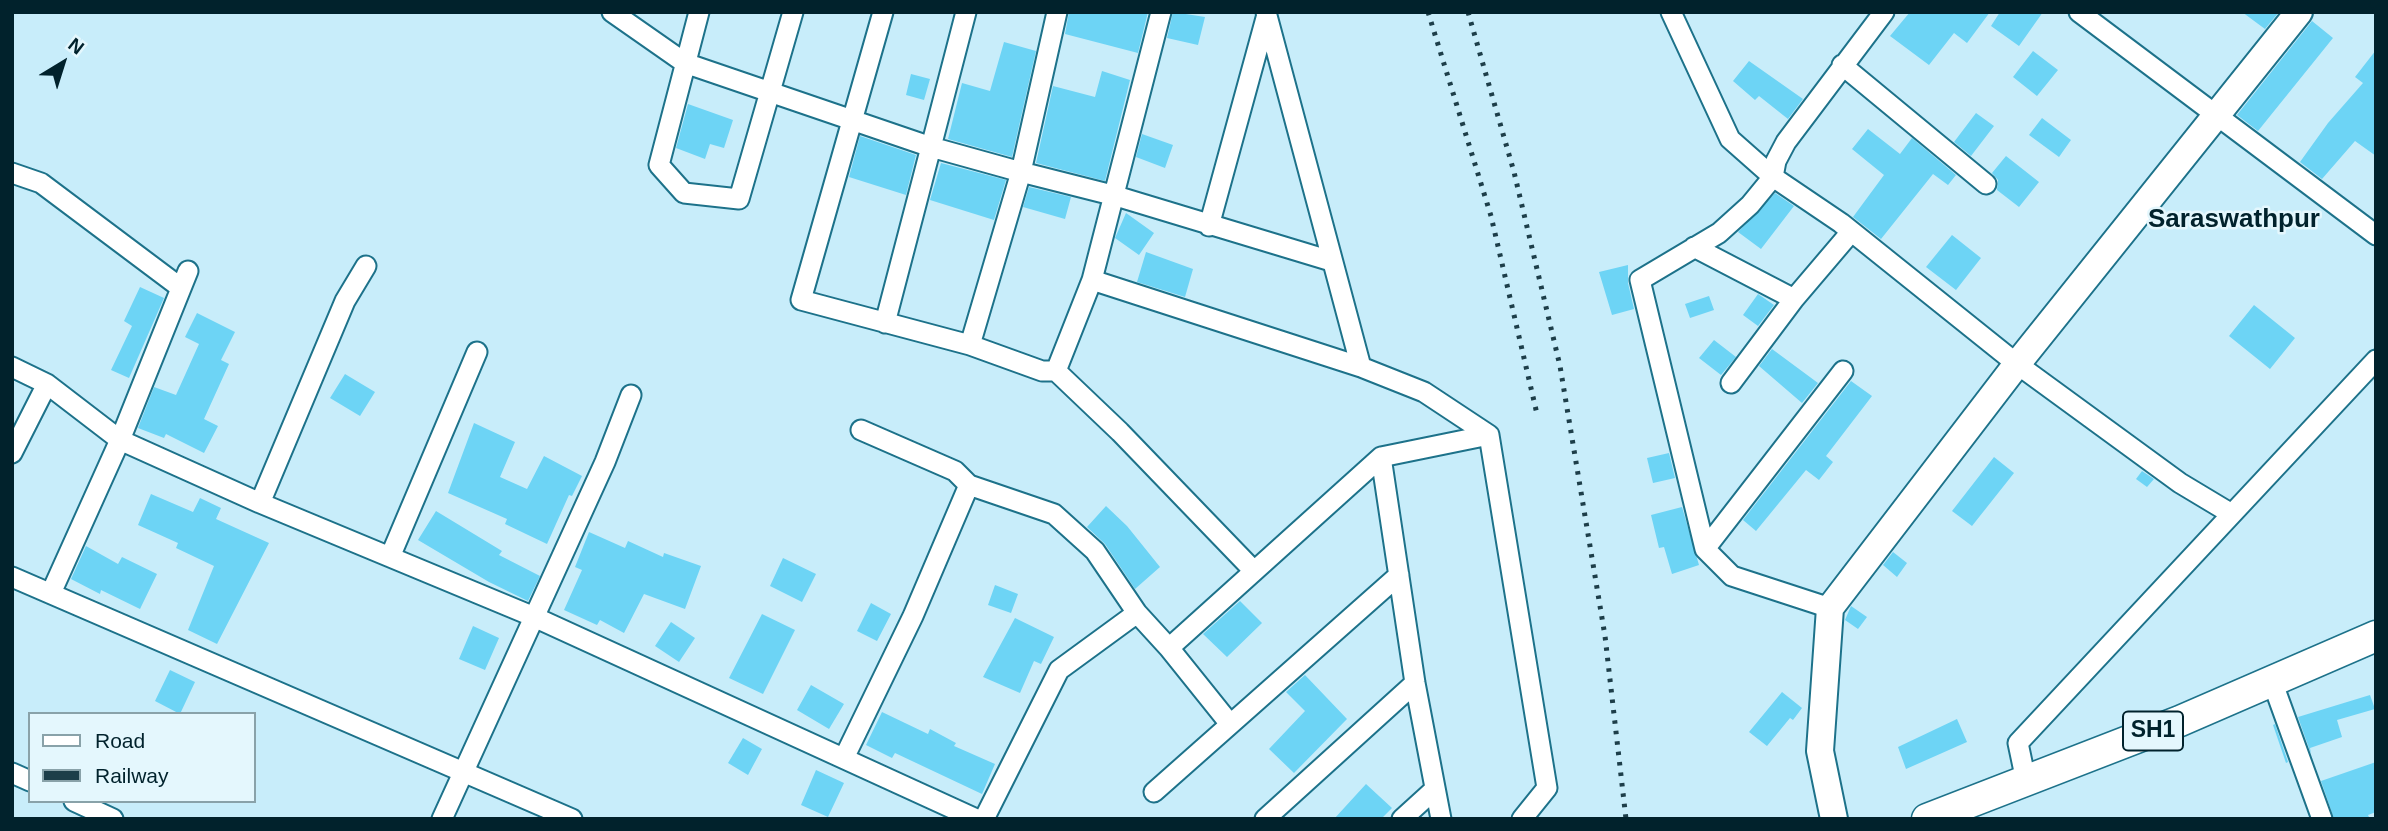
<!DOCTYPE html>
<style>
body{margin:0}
#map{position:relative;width:2388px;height:831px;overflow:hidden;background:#c8edfa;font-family:Arial,sans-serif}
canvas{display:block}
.frame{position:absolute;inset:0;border:14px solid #01222c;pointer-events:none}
.legend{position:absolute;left:28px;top:712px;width:228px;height:91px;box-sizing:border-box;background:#e4f7fd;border:2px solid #89a2a9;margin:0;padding:9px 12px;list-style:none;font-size:21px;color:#01222c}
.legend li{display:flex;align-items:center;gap:14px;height:35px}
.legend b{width:35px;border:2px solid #89a2a9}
.north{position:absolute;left:28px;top:28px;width:70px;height:70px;-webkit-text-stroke:5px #e4f7fd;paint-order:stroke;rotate:38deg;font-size:19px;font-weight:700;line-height:28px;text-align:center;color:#01222c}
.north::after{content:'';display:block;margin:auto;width:24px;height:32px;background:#01222c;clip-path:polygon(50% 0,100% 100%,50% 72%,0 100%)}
</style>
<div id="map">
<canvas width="2388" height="831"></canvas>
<div class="frame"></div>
<ul class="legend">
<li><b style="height:9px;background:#fff"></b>Road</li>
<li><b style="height:9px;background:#1d3e49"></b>Railway</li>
</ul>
<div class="north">N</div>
</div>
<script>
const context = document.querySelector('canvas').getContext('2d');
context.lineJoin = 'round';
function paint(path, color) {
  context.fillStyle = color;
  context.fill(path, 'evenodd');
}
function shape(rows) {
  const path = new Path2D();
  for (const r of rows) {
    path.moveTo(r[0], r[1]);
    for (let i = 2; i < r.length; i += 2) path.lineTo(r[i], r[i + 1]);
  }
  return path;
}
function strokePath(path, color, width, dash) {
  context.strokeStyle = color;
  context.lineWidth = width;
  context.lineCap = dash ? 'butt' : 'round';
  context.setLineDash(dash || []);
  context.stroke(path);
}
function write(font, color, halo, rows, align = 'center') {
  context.font = font + ' Arial,sans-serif';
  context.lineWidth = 5;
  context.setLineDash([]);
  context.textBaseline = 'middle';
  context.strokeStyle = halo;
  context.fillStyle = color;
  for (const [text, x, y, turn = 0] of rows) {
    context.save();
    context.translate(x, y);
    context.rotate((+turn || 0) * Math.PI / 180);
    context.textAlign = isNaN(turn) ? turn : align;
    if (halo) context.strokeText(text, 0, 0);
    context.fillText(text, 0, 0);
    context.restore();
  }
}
paint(shape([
 [1069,12,1148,12,1138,53,1065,34],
 [1173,12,1205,17,1198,45,1167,38],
 [1910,12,1990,12,1967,43,1954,33,1929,65,1890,36],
 [2000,12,2043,12,2019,46,1991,26],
 [2242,12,2279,12,2265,29],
 [2312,21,2333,38,2258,131,2237,115],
 [1004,42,1036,51,1012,157,948,139,962,83,990,91],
 [2376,50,2376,156,2355,141,2322,179,2300,162,2328,123,2363,83,2355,77],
 [2033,51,2058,70,2037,96,2013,77],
 [1749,61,1803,99,1788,119,1759,96,1755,100,1733,81],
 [1102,71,1130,80,1105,181,1036,163,1053,86,1095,97],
 [911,74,930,79,924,100,906,95],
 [688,104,733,120,724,148,710,144,705,159,676,148],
 [1976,113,1994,126,1971,156,1954,142],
 [2042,118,2071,140,2059,157,2029,135],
 [1868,129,1900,154,1912,138,1956,175,1948,185,1933,174,1881,239,1853,217,1884,175,1852,149],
 [1142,134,1173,145,1165,168,1136,157],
 [860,136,916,155,906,195,849,177],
 [2006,156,2039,182,2019,207,1997,190,1998,180,1992,173],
 [941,163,1006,180,994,220,930,200],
 [1029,187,1071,197,1065,219,1023,207],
 [1775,193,1794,206,1761,249,1738,232],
 [1126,213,1154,233,1139,255,1115,238],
 [1952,235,1981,258,1956,290,1926,267],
 [1146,252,1193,269,1185,297,1137,282],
 [1628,265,1628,283,1634,309,1612,315,1599,272],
 [140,287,164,298,129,378,111,370,132,326,124,321],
 [1758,294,1774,305,1758,326,1743,315],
 [1709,296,1714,310,1690,318,1685,304],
 [2254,305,2295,338,2270,369,2229,336],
 [197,313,235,332,221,360,229,364,204,419,218,426,204,453,166,434,164,438,138,428,154,387,176,395,199,344,185,337],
 [1714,340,1736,357,1721,375,1699,358],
 [1772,349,1818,383,1802,403,1759,366],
 [345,374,375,392,360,416,330,398],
 [1851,381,1872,396,1826,456,1833,462,1819,480,1806,470,1756,531,1743,520],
 [474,423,515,442,500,477,527,489,544,456,582,476,572,496,569,495,547,544,505,524,507,519,448,493],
 [1669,453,1675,478,1653,483,1647,458],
 [1994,457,2014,473,1972,526,1952,511],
 [2142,471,2154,479,2147,487,2136,479],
 [151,494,193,512,200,498,221,508,216,519,269,543,217,644,188,630,214,566,176,548,178,543,138,525],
 [1106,506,1127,526,1160,567,1135,589,1105,544,1087,527],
 [1682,507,1699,565,1672,574,1664,547,1659,548,1651,515],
 [436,511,502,551,499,555,540,576,528,601,489,582,418,540],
 [589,532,625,548,628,541,663,557,664,553,701,566,685,609,644,594,624,633,600,620,597,625,564,610,582,570,575,567],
 [86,546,118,564,122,557,157,574,140,609,101,590,100,594,71,579],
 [1893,552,1907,563,1897,577,1883,565],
 [783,558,816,574,802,602,770,586],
 [995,585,1018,594,1011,613,988,605],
 [1240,601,1262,623,1227,657,1203,634],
 [871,603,891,614,877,641,857,631],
 [1851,606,1867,617,1858,629,1845,620],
 [762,614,795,630,763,694,729,678],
 [1015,618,1054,637,1041,664,1034,661,1020,693,983,677],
 [671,622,695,638,679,662,655,646],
 [473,626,499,638,485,670,459,659],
 [170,670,195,682,180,714,155,701],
 [1305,675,1347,719,1294,773,1269,749,1305,711,1286,692],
 [811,685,844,704,829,729,797,710],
 [1782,692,1802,708,1793,720,1790,718,1767,746,1749,732],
 [2370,695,2375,709,2337,720,2342,737,2310,748,2311,754,2298,717],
 [882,712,928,734,930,729,956,743,954,746,995,764,982,794,895,753,892,758,866,745],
 [1957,719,1967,742,1906,769,1898,747],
 [2275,724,2288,762,2286,763,2273,725],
 [743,738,762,749,748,775,728,763],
 [2376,762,2376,812,2368,815,2370,819,2334,819,2321,781],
 [816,770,844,783,828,817,801,805],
 [1366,784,1392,808,1381,819,1334,819]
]), '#6dd4f5');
const street = shape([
 [612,12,685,63,931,147,966,12],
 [699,12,659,165,684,193,739,199,793,12],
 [883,12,801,300,970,345,1042,371,1056,371,1092,280,1161,12],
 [1057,12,1021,172,1116,196,1331,261],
 [1266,12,1361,367,1424,392,1489,435,1547,788,1522,819],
 [1671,12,1730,139,1773,177,1841,223,2017,364,2180,483,2230,513],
 [2079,12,2376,235],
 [1842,65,1986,184],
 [12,173,41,183,181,288],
 [1209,226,1266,18],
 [1694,247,1794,299],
 [188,271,120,440,260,503,532,616,976,819],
 [1092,280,1361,367],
 [885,323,931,147,1021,172,970,345],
 [12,367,47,384,120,440,51,593],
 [1056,371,1120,432,1254,571],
 [1731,383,1794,299,1851,232],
 [861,430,955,471,969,485,1054,514,1095,551,1137,613,1169,648,1230,724],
 [12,453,47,384],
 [1381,457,1415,683,1441,819],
 [260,503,345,301,366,266],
 [1705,549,1843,371],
 [390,557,477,352],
 [12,577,572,819],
 [1830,608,1732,576,1705,549,1640,280,1719,233,1750,205,1773,177,1776,161,1786,142,1884,12],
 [1169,648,1381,457,1489,435],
 [2272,681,2322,819],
 [844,758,913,616,969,485],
 [12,773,30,781],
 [2026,781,2018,743,2376,360],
 [1154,792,1399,575],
 [74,801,113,819],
 [442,819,605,462,631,395],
 [984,819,1059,670,1137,613],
 [1265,819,1415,683],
 [1402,819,1435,789]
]);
const secondary = shape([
 [1834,819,1820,751,1830,608,2017,364,2299,12]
]);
const primary = shape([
 [1927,819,2180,721,2376,636]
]);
strokePath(street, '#1d728a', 23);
strokePath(secondary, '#1d728a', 30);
strokePath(primary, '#1d728a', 33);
strokePath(street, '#fff', 19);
strokePath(secondary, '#fff', 26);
strokePath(primary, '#fff', 30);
strokePath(shape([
 [1428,12,1491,216,1537,414],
 [1468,12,1514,172,1560,366,1605,636,1626,819]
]), '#1d3e49', 5, [3.5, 7]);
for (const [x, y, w] of [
 [2153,731,60]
]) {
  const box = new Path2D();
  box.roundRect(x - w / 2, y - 19.5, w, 39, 5);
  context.fillStyle = '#e4f7fd';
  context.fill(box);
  strokePath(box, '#01222c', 2);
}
write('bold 23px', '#01222c', null, [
 ["SH1",2153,731]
]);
write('bold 26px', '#01222c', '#e4f7fd', [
 ["Saraswathpur",2234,220]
]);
</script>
